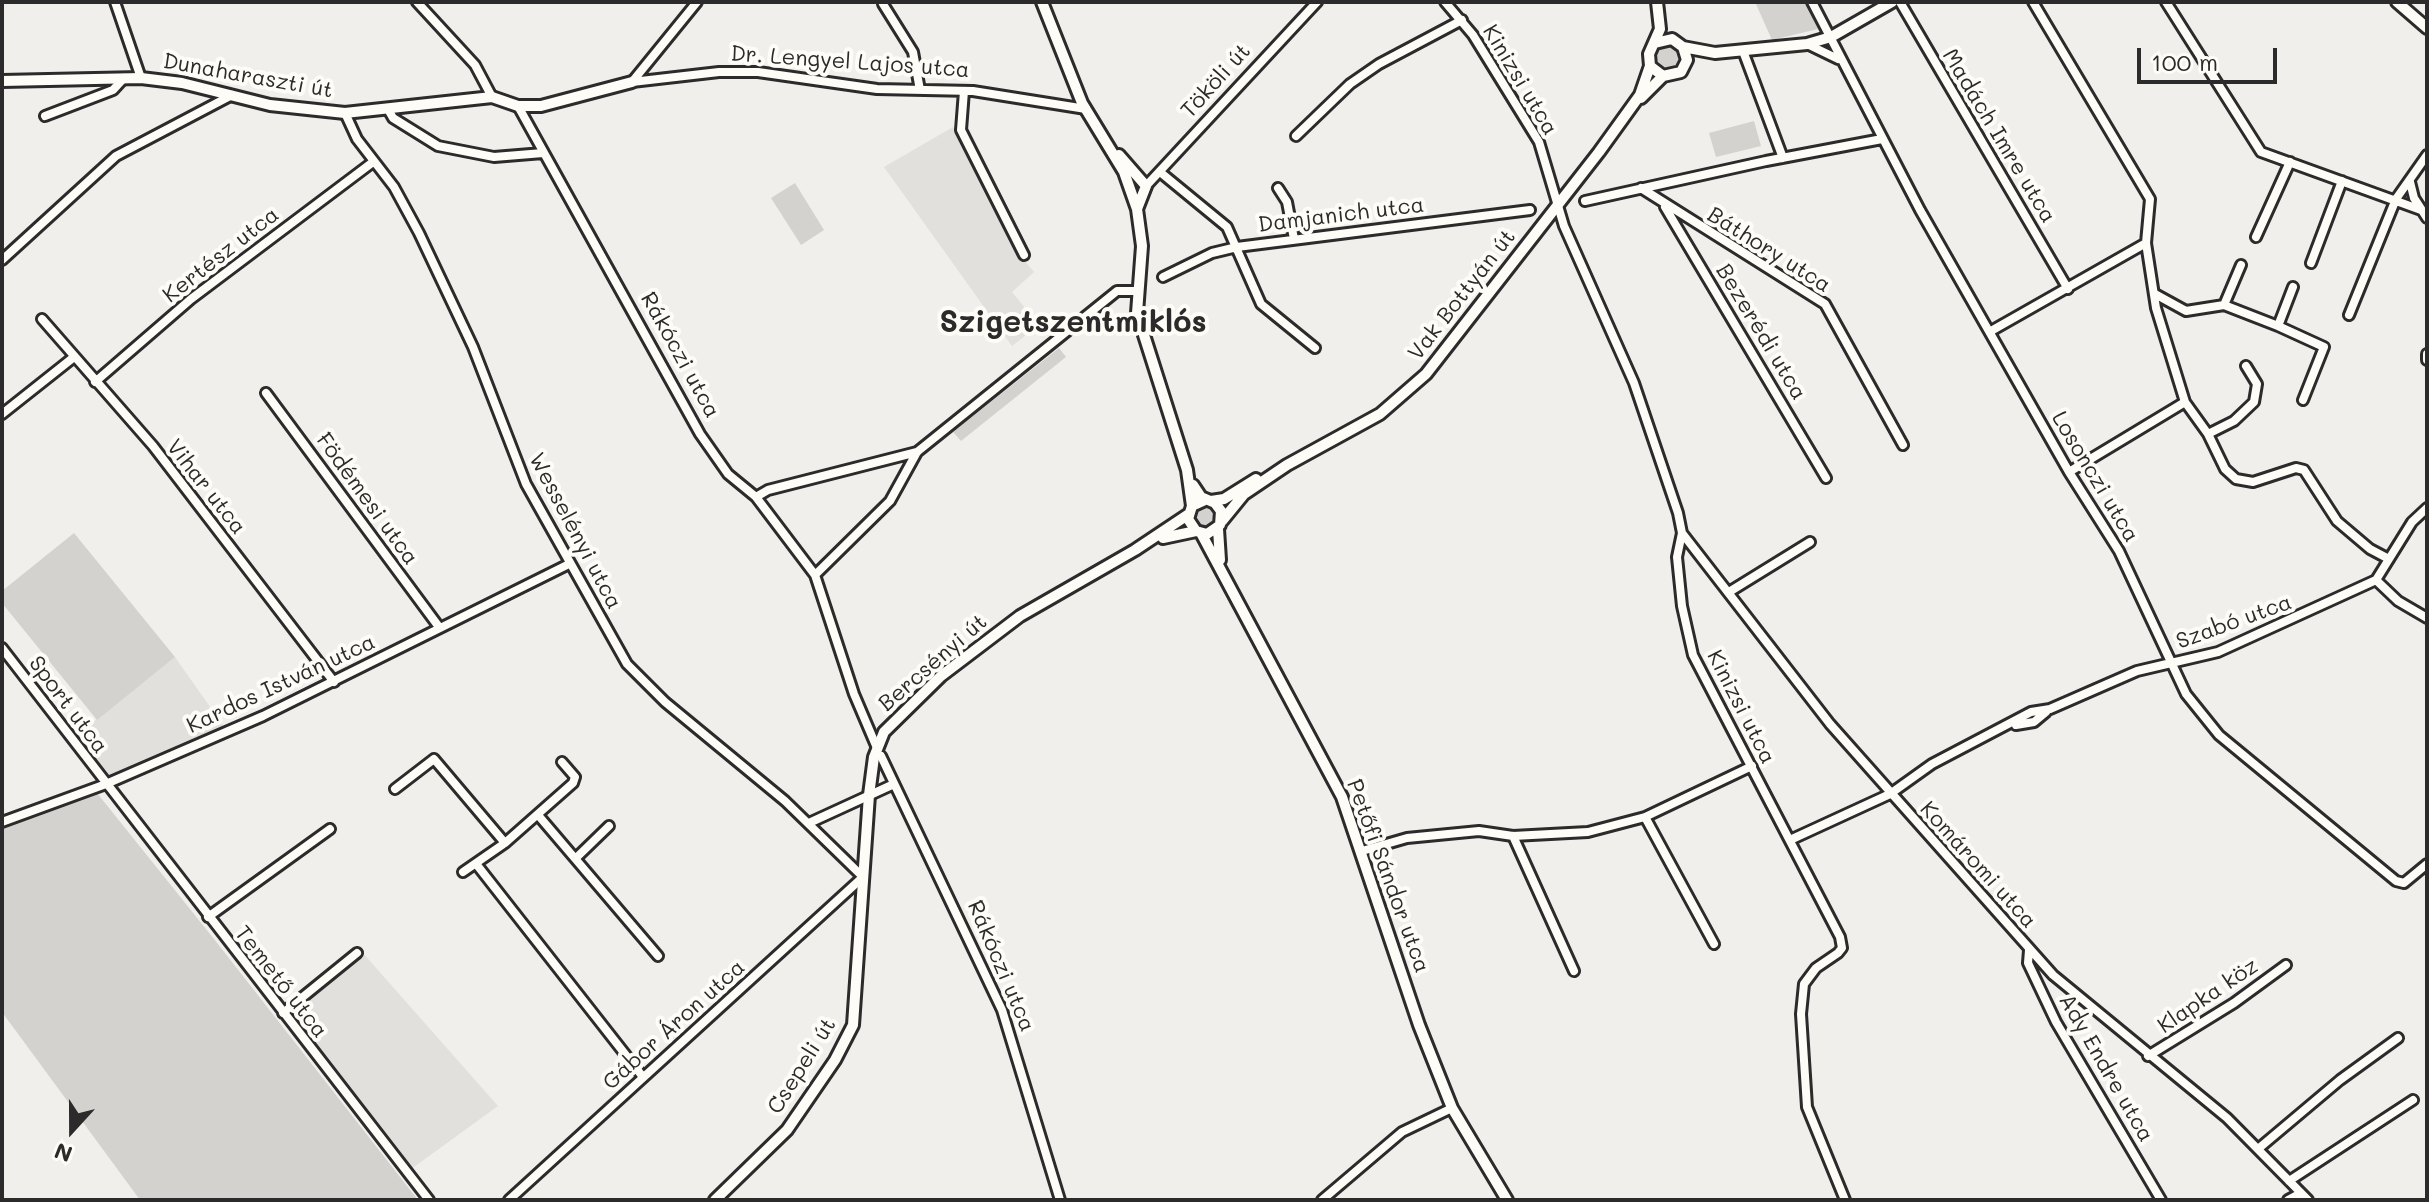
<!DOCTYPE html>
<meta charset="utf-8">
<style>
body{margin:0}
#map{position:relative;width:2429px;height:1202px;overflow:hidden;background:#f0efeb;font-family:Mali,sans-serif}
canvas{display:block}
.frame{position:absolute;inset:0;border:4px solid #2b2b2b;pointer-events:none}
.north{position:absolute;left:32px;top:1090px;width:80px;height:80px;-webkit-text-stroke:6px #fdfcf7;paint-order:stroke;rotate:201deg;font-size:22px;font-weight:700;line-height:32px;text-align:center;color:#2b2b2b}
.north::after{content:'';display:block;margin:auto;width:28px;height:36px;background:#2b2b2b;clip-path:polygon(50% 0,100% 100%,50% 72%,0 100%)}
.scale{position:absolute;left:2137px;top:48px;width:140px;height:36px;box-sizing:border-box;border:4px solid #2b2b2b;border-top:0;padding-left:10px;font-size:24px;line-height:28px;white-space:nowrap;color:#2b2b2b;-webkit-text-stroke:6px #fdfcf7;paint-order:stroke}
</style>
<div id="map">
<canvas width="2429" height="1202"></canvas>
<div class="frame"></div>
<div class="north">N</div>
<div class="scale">100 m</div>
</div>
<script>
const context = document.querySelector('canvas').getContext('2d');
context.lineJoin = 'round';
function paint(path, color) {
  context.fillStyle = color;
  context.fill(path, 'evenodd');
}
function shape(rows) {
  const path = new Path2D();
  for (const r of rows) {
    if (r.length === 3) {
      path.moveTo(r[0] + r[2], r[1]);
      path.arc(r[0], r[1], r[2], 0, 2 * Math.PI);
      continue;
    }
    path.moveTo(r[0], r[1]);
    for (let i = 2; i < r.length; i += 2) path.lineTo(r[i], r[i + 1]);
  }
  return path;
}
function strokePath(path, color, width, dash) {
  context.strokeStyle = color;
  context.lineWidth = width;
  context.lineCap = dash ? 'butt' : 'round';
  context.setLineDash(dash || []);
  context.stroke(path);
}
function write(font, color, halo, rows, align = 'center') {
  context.font = font + ' Mali,sans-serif';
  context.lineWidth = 8;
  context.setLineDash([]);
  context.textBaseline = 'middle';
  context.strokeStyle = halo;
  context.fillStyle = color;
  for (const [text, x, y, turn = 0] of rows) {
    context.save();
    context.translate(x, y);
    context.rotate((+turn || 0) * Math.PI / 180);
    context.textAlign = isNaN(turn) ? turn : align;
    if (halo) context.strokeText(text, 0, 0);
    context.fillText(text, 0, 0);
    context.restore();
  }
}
paint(shape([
 [953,127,1010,243,1034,272,1012,292,1039,325,1012,346,884,167],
 [175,657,227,731,106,784,72,739],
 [362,952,498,1106,407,1172,285,1015]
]), '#e1e0dc');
paint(shape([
 [1755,2,1805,2,1818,29,1772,40],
 [1668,57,13],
 [1754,121,1761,146,1716,157,1709,133],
 [795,183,824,230,801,245,771,198],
 [1059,348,1066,357,961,441,953,432],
 [1205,517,11],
 [74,533,175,657,97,720,2,603,2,591],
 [97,793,214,939,418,1200,140,1200,2,1012,2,828]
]), '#d3d2cf');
const minor = shape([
 [115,2,141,78],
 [417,2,475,65,492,97],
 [1445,2,1473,35,1539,142,1564,226,1634,383,1678,513,1682,533,1677,557,1682,606,1693,655,1840,937,1842,948,1838,953,1816,968,1804,984,1801,1014,1807,1107,1845,1200],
 [1812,2,1920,210,2069,472,2119,551,2186,694,2219,735,2396,881,2404,883,2427,864],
 [1900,2,2068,289],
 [2033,2,2150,199,2146,243,2156,308,2185,402,2208,434,2225,469,2236,479,2253,482,2296,468,2304,470,2337,521,2370,549,2387,558],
 [2166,2,2261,152,2421,210],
 [883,4,913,52,920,90],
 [1807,44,1838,59],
 [1743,51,1783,158],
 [632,82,719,72,758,72,877,89,973,91,1086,109],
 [632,82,697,2],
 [964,91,961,130,1024,255],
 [518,106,700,434,728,474,756,497,815,575,854,694,877,748],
 [389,111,393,118,438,146,494,157,543,153],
 [345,113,357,139,394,187,419,233,473,347,526,484,627,664,665,702,785,801,863,877,509,1200],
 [45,116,113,90,124,78],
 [1296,136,1350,84,1379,64,1462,20],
 [1160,172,1227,227,1261,304,1315,348],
 [2410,182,2414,198,2427,218],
 [1146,186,1317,2],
 [1278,188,1287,202,1294,239],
 [1641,188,1825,304,1903,445],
 [1585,201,1766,161,1882,139],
 [1665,207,1826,478],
 [2256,237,2290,162],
 [2,260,116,156,232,95],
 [2311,263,2342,181],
 [1163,277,1212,253,1237,247,1530,210],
 [2155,294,2186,311,2224,305,2278,326,2293,287],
 [2224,305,2241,265],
 [2349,315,2396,199,2427,155],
 [42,319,153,446,334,682],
 [2278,326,2324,347,2303,400],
 [1991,331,2146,243],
 [2427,354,2427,360],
 [95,382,191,299,373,162],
 [266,393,439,627],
 [2,414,74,357],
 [2208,434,2234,421,2254,402,2257,384,2246,366],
 [2069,472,2185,402],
 [756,497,768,490,917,452],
 [1682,533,1830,724,2053,975,2227,1118,2308,1200],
 [815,575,890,501,917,452,1117,291,1137,291],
 [2376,580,2398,601,2427,618],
 [1729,592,1810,542],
 [2,648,429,1200],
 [2016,725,2034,722,2046,712],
 [881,756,1002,1010,1060,1200],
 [395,789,434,759,505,843],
 [538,815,658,956],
 [1645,817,1714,944],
 [2,822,106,784,263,716,569,564],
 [809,823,894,784],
 [1513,836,1574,971],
 [1790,840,1890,794,1932,764,2031,712,2050,709,2137,671,2218,652,2376,580,2412,522,2427,508],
 [1362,851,1407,838,1479,831,1513,836,1588,832,1645,817,1752,766],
 [576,858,609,826],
 [477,865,643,1077],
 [463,872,505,843,573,783,575,777,562,762],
 [208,917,330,829],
 [2029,950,2028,963,2056,1022,2161,1200],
 [283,1013,357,953],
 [2148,1056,2234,1003,2286,965],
 [2258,1149,2340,1080,2398,1038],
 [2289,1181,2413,1100],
 [1322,1200,1402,1132,1452,1108],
 [2288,1200,2301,1193]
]);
const tertiary = shape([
 [1042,2,1082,103,1124,172,1137,209,1142,246,1137,313,1187,470,1192,506],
 [2397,2,2427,28],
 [1655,43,1672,39,1683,47,1687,60,1681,72,1663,76,1650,66,1649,54,1660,29,1657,2],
 [1683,47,1715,53,1807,44,1831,37,1892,2],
 [2,81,141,78,182,83,270,105,345,113,492,97,518,106,541,106,632,82],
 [1641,98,1663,76],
 [1119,155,1146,186,1137,209],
 [1193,485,1201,497,1215,503,1221,511,1220,525,1207,534,1196,531,1188,519,1192,506,1205,500],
 [1211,501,1224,499,1256,479],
 [1222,521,1244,494,1287,465,1380,414,1426,374,1599,152,1640,95,1650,66],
 [1218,529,1220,560],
 [1201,533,1342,797,1419,1025,1452,1108,1507,1200],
 [1163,538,1196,531],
 [715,1200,787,1130,835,1060,853,1025,869,795,874,757,884,732,941,676,1020,616,1135,550,1189,514]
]);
strokePath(minor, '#2b2b2b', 14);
strokePath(tertiary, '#2b2b2b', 16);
strokePath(minor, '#fdfcf7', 8);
strokePath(tertiary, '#fdfcf7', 10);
write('22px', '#2b2b2b', '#fdfcf7', [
 ["Dr. Lengyel Lajos utca",850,62,4],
 ["Dunaharaszti út",248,76,10],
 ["Kinizsi utca",1520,80,59],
 ["Tököli út",1216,81,-48],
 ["Madách Imre utca",1999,136,59],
 ["Damjanich utca",1341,215,-7],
 ["Báthory utca",1769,250,32],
 ["Kertész utca",221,255,-38],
 ["Vak Bottyán út",1462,295,-52],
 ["Bezerédi utca",1761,332,59],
 ["Rákóczi utca",680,355,61],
 ["Losonczi utca",2095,477,59],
 ["Vihar utca",206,487,52],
 ["Födémesi utca",367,499,54],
 ["Wesselényi utca",575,531,62],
 ["Szabó utca",2234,622,-20],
 ["Bercsényi út",933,663,-41],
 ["Kardos István utca",281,684,-25],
 ["Sport utca",68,705,53],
 ["Kinizsi utca",1741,707,63],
 ["Komáromi utca",1978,865,48],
 ["Petőfi Sándor utca",1388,876,70],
 ["Rákóczi utca",1001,966,67],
 ["Temető utca",281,982,52],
 ["Klapka köz",2208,996,-34],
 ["Gábor Áron utca",674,1025,-42],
 ["Csepeli út",802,1066,-58],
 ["Ady Endre utca",2106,1068,60]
]);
write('bold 30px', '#2b2b2b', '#fdfcf7', [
 ["Szigetszentmiklós",1073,323]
]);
</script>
